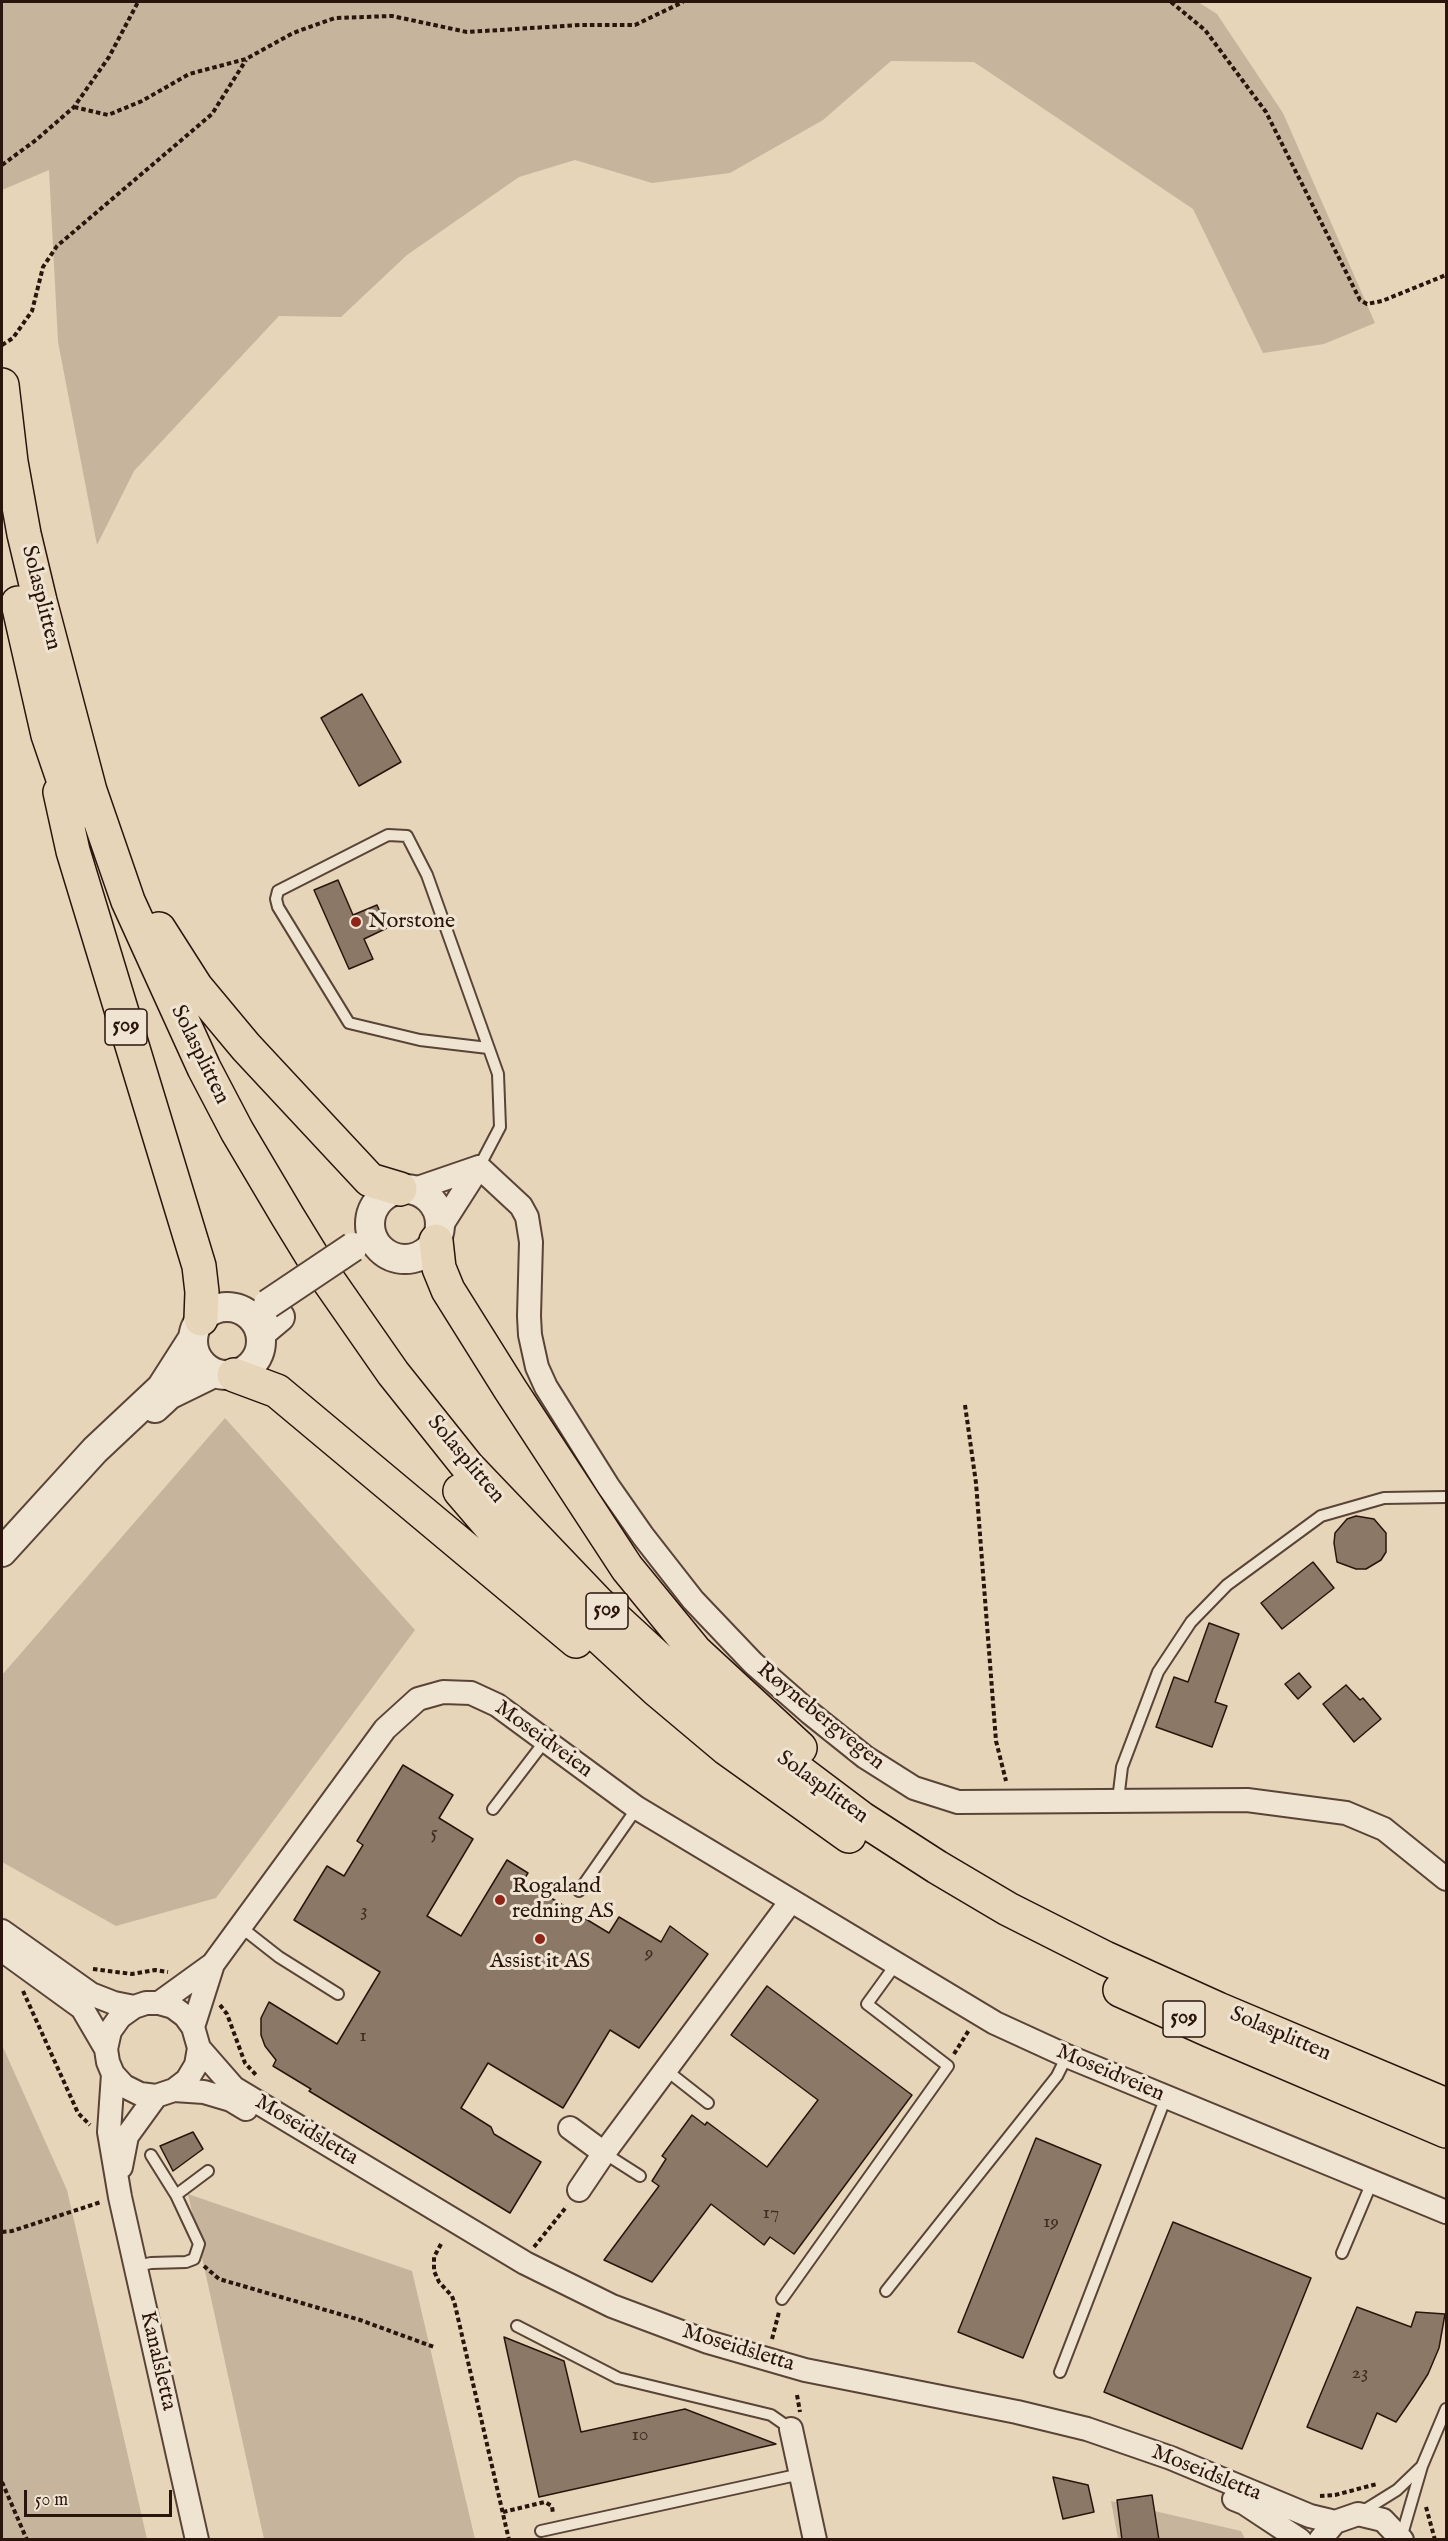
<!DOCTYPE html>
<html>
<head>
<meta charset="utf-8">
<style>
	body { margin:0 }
	#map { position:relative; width:1448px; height:2541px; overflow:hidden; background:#e7d5b9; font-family:"IM FELL English",serif }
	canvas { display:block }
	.frame { position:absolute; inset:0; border:3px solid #2a140c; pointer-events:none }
	.scale { position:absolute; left:24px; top:2490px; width:148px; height:27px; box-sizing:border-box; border:3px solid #2a140c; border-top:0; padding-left:8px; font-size:18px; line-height:21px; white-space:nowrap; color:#2a140c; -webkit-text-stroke:4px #efe4d2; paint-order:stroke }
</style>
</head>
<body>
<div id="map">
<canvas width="1448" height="2541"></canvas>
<div class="frame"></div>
<div class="scale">50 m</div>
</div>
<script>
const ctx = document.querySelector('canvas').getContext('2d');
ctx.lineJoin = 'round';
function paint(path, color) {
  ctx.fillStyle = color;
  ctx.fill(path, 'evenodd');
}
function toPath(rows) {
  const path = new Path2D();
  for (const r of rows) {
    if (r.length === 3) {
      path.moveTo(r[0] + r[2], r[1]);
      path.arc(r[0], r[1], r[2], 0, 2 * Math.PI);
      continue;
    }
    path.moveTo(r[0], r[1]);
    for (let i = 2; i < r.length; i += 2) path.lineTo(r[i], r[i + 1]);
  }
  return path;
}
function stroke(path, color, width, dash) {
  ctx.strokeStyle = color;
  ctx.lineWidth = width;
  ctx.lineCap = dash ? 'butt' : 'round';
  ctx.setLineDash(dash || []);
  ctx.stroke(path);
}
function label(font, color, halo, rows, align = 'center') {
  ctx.font = font + ' "IM FELL English",serif';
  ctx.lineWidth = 6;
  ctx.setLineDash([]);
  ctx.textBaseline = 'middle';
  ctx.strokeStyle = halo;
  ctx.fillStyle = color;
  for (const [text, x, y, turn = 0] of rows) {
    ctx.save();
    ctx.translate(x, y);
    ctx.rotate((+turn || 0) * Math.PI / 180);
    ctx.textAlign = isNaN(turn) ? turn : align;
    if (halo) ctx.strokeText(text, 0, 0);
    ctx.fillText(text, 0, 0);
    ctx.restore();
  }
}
paint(toPath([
	[2,2,1198,2,1217,14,1283,113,1375,323,1324,344,1263,353,1193,209,974,62,891,61,823,120,730,173,652,183,575,160,519,177,407,255,341,317,279,316,134,471,97,545,58,342,49,170,2,190],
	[225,1418,415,1630,216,1898,116,1926,2,1862,2,1675],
	[2,2045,67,2190,147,2539,2,2539],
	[188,2194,412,2271,475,2539,264,2539],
	[1111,2501,1241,2531,1245,2539,1118,2539]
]), '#c7b49c');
const building = toPath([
	[362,694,401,762,359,786,321,718,362,694],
	[338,880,353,915,377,905,387,928,364,939,373,959,349,969,314,890,338,880],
	[1356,1516,1374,1519,1386,1533,1386,1552,1381,1560,1366,1569,1356,1569,1337,1562,1334,1543,1335,1533,1347,1519,1356,1516],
	[1313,1562,1334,1588,1282,1629,1261,1603,1313,1562],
	[1209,1623,1239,1634,1215,1702,1227,1706,1212,1747,1156,1727,1174,1677,1188,1682,1209,1623],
	[1299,1673,1311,1687,1298,1699,1285,1684,1299,1673],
	[1346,1685,1360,1700,1363,1698,1381,1719,1354,1742,1323,1704,1346,1685],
	[403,1765,453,1795,439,1818,473,1839,427,1916,461,1936,507,1860,528,1873,523,1881,609,1933,619,1917,661,1942,670,1926,708,1954,639,2048,610,2030,563,2108,488,2063,461,2108,491,2127,494,2134,541,2162,510,2213,309,2091,311,2089,273,2066,276,2060,265,2046,261,2035,261,2018,269,2002,337,2044,380,1972,294,1920,327,1866,344,1876,363,1845,357,1841,403,1765],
	[767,1986,912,2095,794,2254,770,2237,764,2245,711,2204,652,2282,604,2260,659,2186,652,2181,666,2159,662,2156,692,2115,705,2125,707,2122,767,2167,818,2100,731,2035,767,1986],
	[193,2132,203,2149,173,2171,160,2146,193,2132],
	[1036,2138,1101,2165,1023,2358,958,2332,1036,2138],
	[1173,2222,1311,2278,1242,2449,1104,2392,1173,2222],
	[1357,2307,1411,2327,1416,2312,1445,2314,1439,2348,1428,2374,1414,2396,1396,2422,1377,2413,1362,2449,1307,2427,1357,2307],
	[504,2337,564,2361,581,2432,685,2409,776,2444,539,2497,504,2337],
	[1053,2477,1088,2485,1094,2512,1063,2519,1053,2477],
	[1152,2495,1159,2540,1122,2540,1117,2500,1152,2495]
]);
paint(building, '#8c7866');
stroke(building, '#2a140c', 1.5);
const service = toPath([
	[479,1167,500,1127,498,1074,427,875,407,836,388,835,278,891,276,899,278,907,349,1023,420,1040,488,1048],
	[1118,1800,1122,1767,1158,1672,1191,1622,1227,1585,1321,1516,1384,1498,1446,1497],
	[493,1809,545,1741],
	[579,1891,637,1808],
	[242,1928,279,1957,338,1994],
	[666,2070,708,2103],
	[604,2153,640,2176],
	[176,2195,208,2171],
	[1342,2253,1372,2182],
	[136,2266,151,2263,186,2262,194,2259,199,2244,176,2195,151,2155],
	[886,2291,1057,2076,1067,2056],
	[782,2299,948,2066,867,2004,896,1964],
	[517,2326,618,2378,771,2415,791,2429],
	[1060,2372,1166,2097],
	[1422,2466,1446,2409],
	[1360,2513,1397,2490,1422,2466,1401,2538],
	[541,2531,801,2474]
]);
const minor = toPath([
	[479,1167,521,1206,527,1217,531,1242,529,1316,530,1335,537,1367,546,1387,608,1486,643,1536,693,1600,753,1663,810,1713,865,1757,914,1788,958,1802,1247,1800,1346,1813,1384,1829,1446,1879],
	[412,1190,479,1167],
	[440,1228,479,1167],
	[2,1931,91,1994,114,2003,134,2007],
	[2,1950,82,2008,106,2049],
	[159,2003,213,1964,385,1729,418,1699,443,1692,471,1693,497,1705,637,1808,995,2023,1067,2056,1446,2212],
	[193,2027,213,1964],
	[199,2048,234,2088,525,2263,612,2306,708,2342,805,2370,1017,2412,1087,2429,1171,2458,1310,2516,1335,2522],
	[113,2074,124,2086,140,2094,156,2096,174,2090,187,2080,196,2065,199,2048,193,2027,185,2016,173,2007,159,2003,146,2003,134,2007,120,2017,110,2031,106,2049,108,2062,113,2074,109,2132,120,2197,197,2540],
	[174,2090,204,2092,231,2100,246,2109],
	[570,2128,604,2153],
	[121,2167,127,2136,156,2096],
	[579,2190,604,2153,791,1901],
	[791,2429,815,2540],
	[1234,2499,1244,2503,1300,2540],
	[1320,2540,1335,2522,1358,2514,1383,2520,1402,2540]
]);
const tertiary = toPath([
	[405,1224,35],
	[227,1341,34],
	[261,1333,280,1317],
	[155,1408,169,1395,214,1373],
	[2,1552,95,1450,161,1388,193,1338]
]);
const trunk = toPath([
	[2,385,11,462,24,534,40,601,90,791,128,901,204,1068,237,1131,288,1217,315,1261,393,1373,468,1467,597,1602,673,1672,740,1727,861,1818,937,1867,1008,1909,1105,1958,1218,2009,1446,2105],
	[18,603,48,735,75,814],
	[60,792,73,851,199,1266,202,1292,201,1319],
	[159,929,196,987,246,1047,370,1180,400,1189],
	[436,1241,439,1268,448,1290,510,1389,627,1568,695,1651,800,1748],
	[234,1375,277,1391,576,1641],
	[460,1491,503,1541,580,1619,657,1690,726,1748,849,1836],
	[1120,1990,1209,2030,1446,2131]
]);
stroke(service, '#594437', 14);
stroke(minor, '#594437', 26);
stroke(tertiary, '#594437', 32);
stroke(trunk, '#2a140c', 36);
stroke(toPath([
	[1171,2,1205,30,1266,112,1360,300,1367,304,1382,301,1446,275],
	[74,107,108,115,142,101,189,74,246,59,293,33,335,18,392,16,467,32,580,25,635,25,683,2],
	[2,165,36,140,74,107,109,57,138,2],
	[2,345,13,338,32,311,43,267,57,246,212,114,246,60],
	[965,1405,976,1483,996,1741,1006,1781],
	[93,1969,132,1974,155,1970,168,1972],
	[23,1991,78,2113,90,2125],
	[220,2005,227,2014,245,2063,256,2075],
	[954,2054,969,2030],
	[2,2232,12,2231,101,2202],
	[441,2244,434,2257,434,2271,439,2282,452,2296,455,2305,509,2540],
	[534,2247,567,2206],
	[204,2266,219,2279,360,2320,434,2347],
	[772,2339,779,2312],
	[797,2395,800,2412],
	[2,2482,27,2540],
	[1320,2496,1335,2495,1377,2484],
	[1426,2507,1435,2540],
	[503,2512,545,2502,552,2506,553,2514]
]), '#2a140c', 4, [4.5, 3]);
stroke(service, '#efe4d2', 10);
stroke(minor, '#efe4d2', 22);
stroke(tertiary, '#efe4d2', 28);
stroke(trunk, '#e7d5b9', 33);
const tertiaryBridge = toPath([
	[268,1304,353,1247]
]);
stroke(tertiaryBridge, '#594437', 32, []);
stroke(tertiaryBridge, '#efe4d2', 28);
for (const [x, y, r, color] of [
	[356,922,6,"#8f2418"],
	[500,1900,6,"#8f2418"],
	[540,1939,6,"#8f2418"]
]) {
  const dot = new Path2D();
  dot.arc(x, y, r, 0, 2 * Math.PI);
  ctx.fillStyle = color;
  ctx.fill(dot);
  stroke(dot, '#efe4d2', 2);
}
label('20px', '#422d22', null, [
	["5",434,1834],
	["3",364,1912],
	["9",649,1954],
	["1",363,2037],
	["17",771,2214],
	["19",1051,2223],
	["23",1360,2374],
	["10",640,2436]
]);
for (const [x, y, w] of [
	[126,1027,42],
	[607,1611,42],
	[1184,2019,42]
]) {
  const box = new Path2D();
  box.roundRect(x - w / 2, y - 18, w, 36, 4.5);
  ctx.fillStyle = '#efe4d2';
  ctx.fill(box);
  stroke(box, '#2a140c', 1.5);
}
label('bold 21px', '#2a140c', null, [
	["509",126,1027],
	["509",607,1611],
	["509",1184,2019]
]);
label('22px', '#2a140c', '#efe4d2', [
	["Solasplitten",40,598,76],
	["Solasplitten",199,1055,64],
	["Solasplitten",465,1460,50],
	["Røynebergvegen",820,1717,39],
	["Moseidveien",543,1740,36],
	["Solasplitten",822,1788,36],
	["Solasplitten",1280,2035,23],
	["Moseidveien",1110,2074,23],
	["Moseidsletta",306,2131,31],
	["Moseidsletta",738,2349,17],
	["Kanalsletta",157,2361,77],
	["Moseidsletta",1206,2474,22]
]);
label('22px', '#2a140c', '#efe4d2', [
	["Norstone",368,922],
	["Rogaland",512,1887],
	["redning AS",512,1912],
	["Assist it AS",540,1962,"center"]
], 'left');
</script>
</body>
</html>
